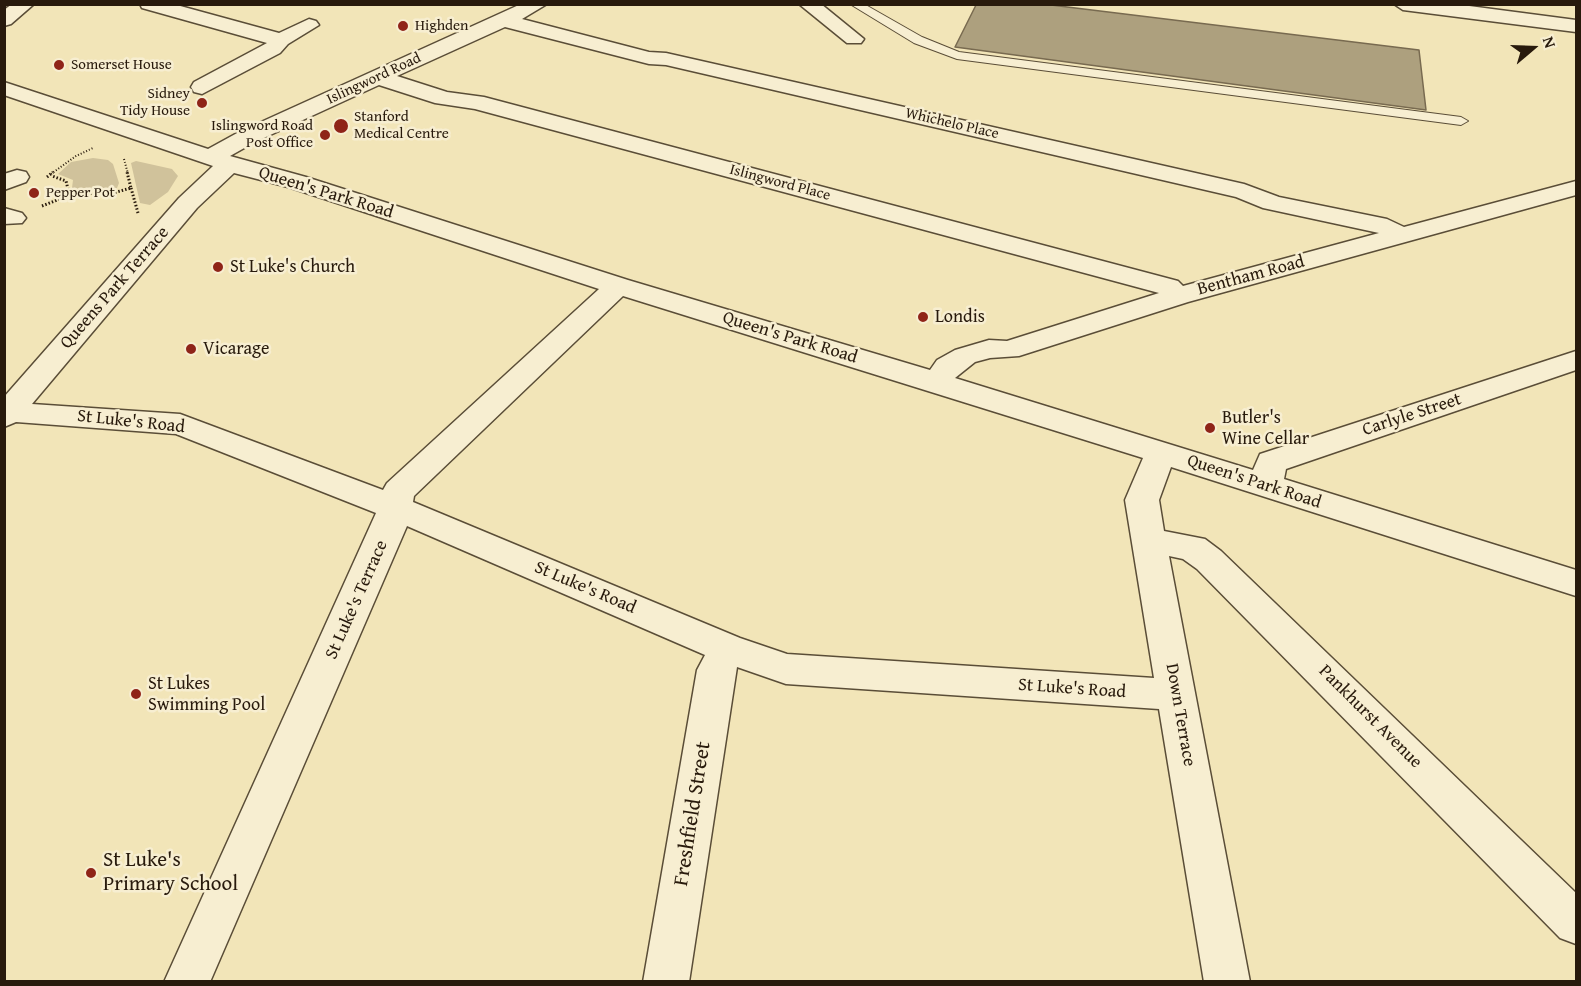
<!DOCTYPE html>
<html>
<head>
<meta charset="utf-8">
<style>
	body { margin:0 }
	#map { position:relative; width:1581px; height:986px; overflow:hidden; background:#f2e5b8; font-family:"Gentium Book Plus",serif }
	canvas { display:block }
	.frame { position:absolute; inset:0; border:6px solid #281a0c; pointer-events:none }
	.north { position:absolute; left:1503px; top:18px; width:60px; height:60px; -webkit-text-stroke:4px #f7eed1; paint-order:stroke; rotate:71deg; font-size:16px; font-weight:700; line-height:24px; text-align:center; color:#281a0c }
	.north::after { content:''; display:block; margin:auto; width:21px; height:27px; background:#281a0c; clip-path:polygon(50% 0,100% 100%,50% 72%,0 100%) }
</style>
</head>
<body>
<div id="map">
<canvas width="1581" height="986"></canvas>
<div class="frame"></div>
<div class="north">N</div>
</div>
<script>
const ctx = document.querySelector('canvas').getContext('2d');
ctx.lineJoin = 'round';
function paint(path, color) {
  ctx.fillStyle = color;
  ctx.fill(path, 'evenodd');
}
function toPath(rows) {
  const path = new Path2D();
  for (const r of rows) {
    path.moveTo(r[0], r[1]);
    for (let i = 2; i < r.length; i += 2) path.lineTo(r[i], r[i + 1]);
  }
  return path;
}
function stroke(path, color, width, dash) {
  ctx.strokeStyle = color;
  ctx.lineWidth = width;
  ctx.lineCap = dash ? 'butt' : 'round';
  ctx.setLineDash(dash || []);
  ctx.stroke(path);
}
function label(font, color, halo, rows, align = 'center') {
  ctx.font = font + ' "Gentium Book Plus",serif';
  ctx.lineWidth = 5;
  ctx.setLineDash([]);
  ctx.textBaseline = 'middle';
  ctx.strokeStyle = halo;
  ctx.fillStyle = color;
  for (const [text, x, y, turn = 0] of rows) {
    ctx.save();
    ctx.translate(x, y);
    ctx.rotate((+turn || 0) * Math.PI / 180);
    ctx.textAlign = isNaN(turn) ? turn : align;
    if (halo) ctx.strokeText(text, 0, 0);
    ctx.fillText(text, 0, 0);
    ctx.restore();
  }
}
paint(toPath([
	[93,158,108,160,113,164,119,183,117,188,107,191,75,190,72,188,73,180,58,174,71,162],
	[136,161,172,169,178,176,168,192,150,205,140,203,131,163]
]), '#d0c29b');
const water = toPath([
	[1051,5,1419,50,1426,110,955,47,976,5,1051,5]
]);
paint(water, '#ada07e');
stroke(water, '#786a50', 1.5);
const lane = toPath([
	[850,4,864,4,922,37,959,52,1461,117,1468,121,1461,125,957,59,914,43,850,4]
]);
const street = toPath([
	[12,4,34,4,11,24,4,26,4,10,12,4],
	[140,4,173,4,279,33,309,19,316,21,319,25,288,44,280,53,202,94,194,92,191,87,194,82,267,43,142,8,140,4],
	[521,4,547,4,522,19,649,52,666,53,1244,184,1279,197,1387,219,1404,227,1576,181,1576,195,1188,302,1019,356,990,358,975,362,955,378,1253,470,1260,454,1576,351,1576,370,1286,469,1284,479,1576,570,1576,596,1171,467,1159,500,1164,531,1205,539,1221,551,1576,893,1576,944,1560,938,1197,569,1183,559,1169,556,1250,982,1204,982,1159,709,786,684,737,667,689,982,643,982,697,670,705,655,407,526,210,982,164,982,376,513,176,434,16,422,4,427,4,397,179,198,213,166,4,95,4,82,208,149,239,132,521,4],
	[505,27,649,64,666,65,1236,197,1263,208,1379,233,1183,286,1178,281,484,97,447,92,397,76,505,27],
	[379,85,435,103,475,109,1159,293,1007,341,989,340,955,350,937,360,930,370,628,280,306,177,230,156,255,142,379,85],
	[234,173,288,187,599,289,387,483,383,490,180,414,32,404,197,208,234,173],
	[623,296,1143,458,1125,500,1154,678,787,654,740,638,413,502,414,496,623,296],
	[799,4,821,4,864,39,861,43,847,43,799,4],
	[1394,4,1454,4,1576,20,1576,32,1403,10,1394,4],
	[17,170,26,172,29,177,26,182,4,190,4,174,17,170],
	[4,208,22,213,26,218,22,223,4,224,4,208]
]);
stroke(lane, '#5a4d37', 2);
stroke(street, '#5a4d37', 3);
stroke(toPath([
	[124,159,128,174],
	[51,174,76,156,93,148]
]), '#281a0c', 2, [1, 2]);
stroke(toPath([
	[47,177,53,172],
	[131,188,138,213],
	[66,193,113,193,131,188,127,172],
	[42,206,60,199,68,189,66,181,52,176]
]), '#281a0c', 3, [1.5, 2]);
paint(lane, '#f7eed1');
paint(street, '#f7eed1');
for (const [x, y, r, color] of [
	[403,26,6,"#8f2418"],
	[59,65,6,"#8f2418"],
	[202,103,6,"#8f2418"],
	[341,126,8,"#8f2418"],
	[325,135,6,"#8f2418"],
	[34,193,6,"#8f2418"],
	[218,267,6,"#8f2418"],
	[923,317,6,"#8f2418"],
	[191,349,6,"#8f2418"],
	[1210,428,6,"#8f2418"],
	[136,694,6,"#8f2418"],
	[91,873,6,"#8f2418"]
]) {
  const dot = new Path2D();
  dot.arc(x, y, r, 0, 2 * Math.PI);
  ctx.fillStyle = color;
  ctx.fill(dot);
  stroke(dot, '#f7eed1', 2);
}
label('15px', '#281a0c', '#f7eed1', [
	["Highden",415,26],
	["Somerset House",71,65],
	["Sidney",190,94,"right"],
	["Tidy House",190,111,"right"],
	["Stanford",354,117],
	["Medical Centre",354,134],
	["Islingword Road",313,126,"right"],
	["Post Office",313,143,"right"],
	["Pepper Pot",46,193]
], 'left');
label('15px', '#281a0c', '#f7eed1', [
	["Islingword Road",374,79,-25],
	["Whichelo Place",952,124,13],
	["Islingword Place",780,183,15]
]);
label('18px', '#281a0c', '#f7eed1', [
	["Queen's Park Road",326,193,17],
	["Bentham Road",1251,276,-15],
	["Queens Park Terrace",115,288,-49],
	["Queen's Park Road",790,338,17],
	["Carlyle Street",1412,415,-18],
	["St Luke's Road",131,422,6],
	["Queen's Park Road",1254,482,18],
	["St Luke's Road",585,588,23],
	["St Luke's Terrace",357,600,-66],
	["St Luke's Road",1072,689,4],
	["Down Terrace",1180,715,80],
	["Pankhurst Avenue",1370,717,45]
]);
label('18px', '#281a0c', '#f7eed1', [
	["St Luke's Church",230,267],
	["Londis",935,317],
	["Vicarage",203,349],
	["Butler's",1222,418],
	["Wine Cellar",1222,439],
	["St Lukes",148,684],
	["Swimming Pool",148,705]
], 'left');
label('21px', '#281a0c', '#f7eed1', [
	["Freshfield Street",693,814,-81]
]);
label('21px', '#281a0c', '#f7eed1', [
	["St Luke's",103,861],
	["Primary School",103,885]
], 'left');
</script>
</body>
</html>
